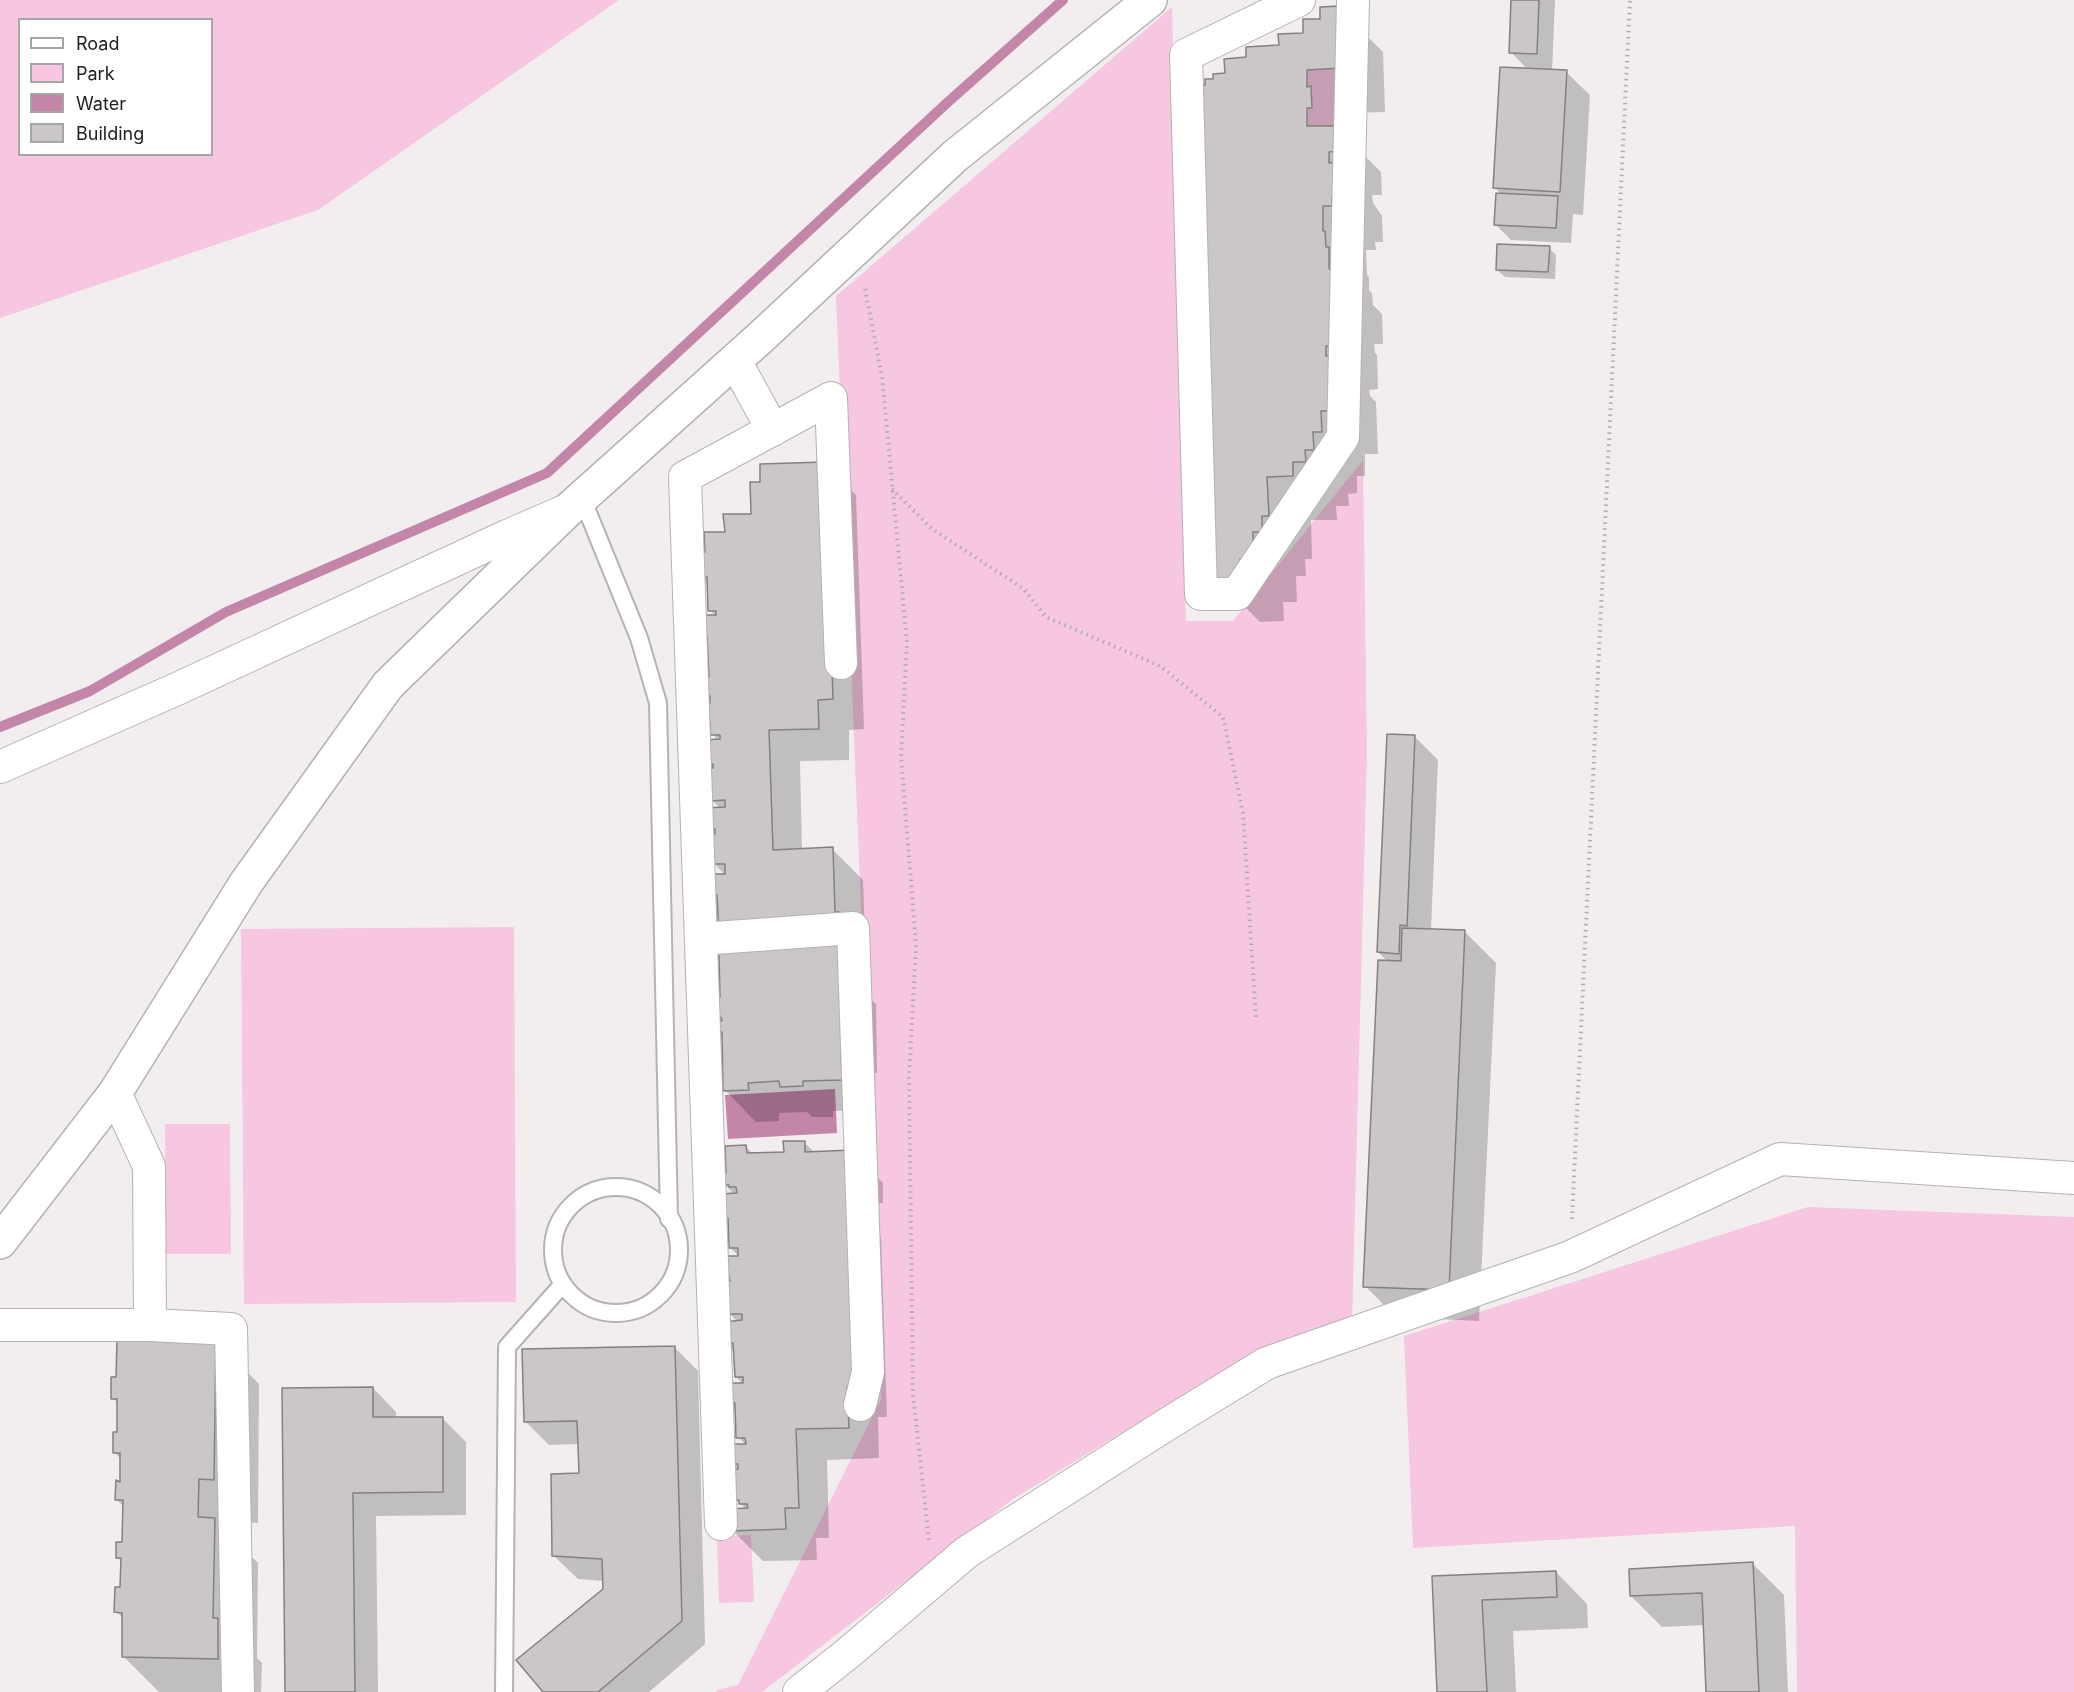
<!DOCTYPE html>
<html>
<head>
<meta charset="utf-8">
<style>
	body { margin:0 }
	#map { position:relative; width:2074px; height:1692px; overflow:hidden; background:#f2eef0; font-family:Inter,sans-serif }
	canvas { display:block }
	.legend { position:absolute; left:18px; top:18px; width:195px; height:138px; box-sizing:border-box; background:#fff; border:2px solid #a7a6a6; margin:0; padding:8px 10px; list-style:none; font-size:18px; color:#222121 }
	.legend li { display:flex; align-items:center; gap:12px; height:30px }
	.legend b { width:30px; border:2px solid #a7a6a6 }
</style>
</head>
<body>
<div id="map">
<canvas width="2074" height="1692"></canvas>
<ul class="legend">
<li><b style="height:8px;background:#fff"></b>Road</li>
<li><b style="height:16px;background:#f7c6e0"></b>Park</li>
<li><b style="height:16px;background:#c385a8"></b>Water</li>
<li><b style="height:16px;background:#cbc7c9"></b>Building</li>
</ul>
</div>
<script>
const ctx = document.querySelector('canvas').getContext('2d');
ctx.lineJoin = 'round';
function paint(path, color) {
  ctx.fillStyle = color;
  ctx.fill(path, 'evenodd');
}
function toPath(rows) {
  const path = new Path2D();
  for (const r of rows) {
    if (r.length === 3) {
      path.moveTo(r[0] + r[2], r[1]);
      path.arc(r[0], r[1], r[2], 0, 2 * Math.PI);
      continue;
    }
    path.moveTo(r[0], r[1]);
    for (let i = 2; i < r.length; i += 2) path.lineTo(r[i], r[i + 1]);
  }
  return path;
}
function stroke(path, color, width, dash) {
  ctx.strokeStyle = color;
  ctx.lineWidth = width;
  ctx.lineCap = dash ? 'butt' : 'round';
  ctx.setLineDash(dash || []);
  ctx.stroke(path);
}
paint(toPath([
	[0,0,619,0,318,210,0,318],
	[20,20,212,20,212,154,20,154],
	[1172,7,1186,621,1233,621,1363,460,1367,752,1352,1323,1233,1365,1013,1499,762,1692,717,1692,716,1690,738,1685,881,1399,836,296],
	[1341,68,1337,126,1307,126,1307,108,1312,108,1311,86,1307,86,1307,70],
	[514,927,516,1302,244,1304,241,929],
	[165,1124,230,1124,231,1254,166,1254],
	[1808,1207,2074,1217,2074,1692,1797,1692,1795,1526,1413,1548,1404,1336],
	[751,1535,754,1602,719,1603,717,1536]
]), '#f7c6e0');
paint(toPath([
	[835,1089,837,1133,728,1139,725,1095]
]), '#c385a8');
paint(toPath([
	[1512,0,1555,0,1552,71,1566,72,1590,95,1583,215,1573,214,1571,243,1511,240,1495,224,1502,195,1495,188,1528,70,1511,52],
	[1339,8,1383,52,1385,112,1350,113,1355,146,1381,172,1382,195,1372,195,1373,203,1382,216,1383,242,1375,242,1376,250,1366,250,1367,275,1369,277,1369,290,1372,293,1373,305,1382,314,1383,344,1374,344,1375,353,1377,355,1378,389,1369,390,1370,396,1376,402,1378,454,1365,454,1365,476,1357,476,1357,493,1348,494,1349,506,1336,506,1337,520,1311,520,1312,559,1305,559,1306,576,1296,576,1297,602,1283,602,1284,621,1260,622,1216,578,1215,81,1248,59,1280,47,1305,35],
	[1549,248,1556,255,1555,279,1505,277,1497,270],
	[825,464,856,495,864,729,849,730,849,760,800,761,802,850,832,849,863,880,865,941,871,1000,876,1004,877,1073,871,1073,873,1110,833,1111,833,1117,812,1117,807,1112,779,1113,779,1121,756,1122,725,1090,723,1041,715,1032,722,1022,715,1016,722,998,721,965,712,956,720,938,719,905,709,895,725,875,714,863,707,829,721,809,712,800,705,763,718,741,704,722,711,705,703,696,710,679,709,643,701,636,716,616,709,610,709,586,699,577,707,554,726,533,753,515,762,483],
	[1415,737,1438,760,1431,930,1465,932,1496,963,1479,1321,1396,1317,1365,1286,1388,962,1378,952],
	[804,1142,815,1153,852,1152,883,1183,883,1203,877,1203,878,1233,881,1236,887,1417,878,1417,879,1458,827,1460,829,1538,816,1538,817,1560,763,1561,732,1530,747,1510,736,1499,737,1471,730,1464,746,1445,738,1437,737,1413,727,1403,744,1385,736,1377,735,1352,726,1343,738,1322,730,1314,731,1283,724,1276,740,1257,730,1248,729,1225,721,1217,735,1195,724,1184,728,1174,745,1146,754,1155,785,1154],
	[164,1334,174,1344,215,1339,259,1384,258,1523,242,1522,242,1547,258,1563,257,1658,262,1663,261,1692,159,1692,123,1656,124,1619,116,1611,122,1588,122,1562,117,1557,123,1543,124,1507,117,1500,121,1484,122,1460,114,1452,118,1433,119,1404,113,1398,118,1379],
	[674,1347,698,1371,705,1644,649,1692,545,1692,604,1590,604,1581,578,1579,554,1556,580,1475,579,1444,549,1445,525,1421],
	[373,1388,396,1412,396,1419,442,1418,466,1442,466,1515,376,1516,378,1692,286,1692],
	[1753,1564,1784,1595,1788,1692,1707,1692,1704,1625,1662,1627,1631,1596],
	[1556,1572,1587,1604,1588,1628,1513,1631,1516,1692,1439,1692,1434,1578]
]), '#0003');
stroke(toPath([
	[0,727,90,691,226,612,547,473,948,102,1063,0]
]), '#c385a8', 10);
const building = toPath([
	[1511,0,1539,0,1537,54,1509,53,1511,0],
	[1339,6,1341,68,1307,70,1307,87,1311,86,1312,108,1307,108,1307,126,1337,126,1338,151,1329,152,1329,163,1334,162,1339,198,1332,198,1332,206,1323,206,1323,231,1325,231,1326,247,1329,247,1329,269,1338,269,1335,346,1326,346,1326,356,1332,356,1334,411,1321,411,1322,432,1313,432,1314,450,1305,450,1306,462,1293,462,1293,476,1267,477,1269,516,1262,516,1262,532,1253,532,1253,558,1240,559,1240,578,1214,578,1196,85,1205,85,1205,79,1213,79,1213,74,1225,73,1224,59,1246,57,1246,47,1279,45,1278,34,1303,33,1303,19,1320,19,1320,7,1339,6],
	[1500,67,1567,70,1560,192,1493,188,1500,67],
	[1496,193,1558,196,1556,228,1494,225,1496,193],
	[1497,244,1550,246,1548,272,1496,270,1497,244],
	[825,462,833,699,818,700,819,729,769,730,773,850,833,847,835,912,839,912,840,972,847,1043,841,1043,842,1080,803,1081,803,1086,780,1087,779,1081,748,1083,749,1090,723,1091,722,1032,713,1033,713,1021,722,1021,721,1017,714,1017,713,997,720,997,719,956,710,957,719,936,717,895,708,896,707,874,725,874,725,864,712,864,707,835,715,834,715,829,706,830,705,808,725,807,725,800,710,801,704,768,713,768,713,764,704,764,703,740,720,739,720,735,710,735,710,723,702,723,701,704,710,703,710,696,701,697,701,678,709,677,707,636,700,637,698,615,716,615,716,611,708,611,707,577,697,577,697,552,705,552,704,532,725,532,723,514,751,514,750,482,760,482,760,464,825,462],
	[1387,734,1415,735,1407,926,1400,925,1399,954,1377,952,1387,734],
	[1402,928,1465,930,1449,1290,1363,1287,1378,960,1401,961,1402,928],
	[783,1141,805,1141,805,1152,852,1150,856,1387,847,1387,849,1428,796,1429,799,1508,785,1508,786,1529,730,1531,729,1509,748,1508,747,1504,739,1504,739,1500,735,1500,728,1470,738,1469,738,1464,728,1464,728,1444,746,1444,745,1438,736,1438,735,1403,726,1404,725,1383,743,1383,743,1377,735,1377,733,1343,725,1343,724,1322,742,1320,742,1314,728,1314,722,1281,730,1281,729,1276,722,1276,722,1256,738,1256,738,1248,729,1248,728,1218,720,1218,719,1194,737,1193,736,1187,729,1187,729,1185,723,1185,722,1173,726,1173,725,1146,746,1145,747,1153,784,1152,783,1141],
	[173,1331,216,1338,214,1480,199,1479,198,1517,215,1518,213,1618,218,1618,218,1659,122,1657,122,1613,114,1612,115,1587,120,1587,121,1558,116,1558,116,1542,122,1542,123,1500,115,1500,116,1480,120,1482,120,1453,113,1453,113,1432,117,1432,117,1399,111,1399,111,1377,116,1377,117,1338,164,1332,164,1342,173,1342,173,1331],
	[675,1346,682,1621,598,1692,543,1692,516,1660,603,1589,602,1559,552,1556,551,1474,579,1473,577,1421,524,1422,522,1349,675,1346],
	[373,1387,373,1417,443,1417,443,1492,353,1493,355,1692,285,1692,282,1388,373,1387],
	[1753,1562,1759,1692,1706,1692,1702,1593,1630,1596,1629,1569,1753,1562],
	[1556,1571,1557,1597,1482,1600,1487,1692,1437,1692,1432,1576,1556,1571]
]);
paint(building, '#cbc7c9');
stroke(building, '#838081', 1.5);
const lane = toPath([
	[582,498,639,638,658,703,669,1219],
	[616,1250,63],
	[504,1692,507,1347,563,1284]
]);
const street = toPath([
	[1299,0,1186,55,1201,594,1237,594,1343,437,1353,0],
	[735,361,773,430],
	[0,767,179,688,507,536,565,511],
	[701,939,853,928,868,1372,860,1405],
	[115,1093,149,1166,150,1325],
	[0,1325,150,1325,231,1329,238,1692],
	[721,1524,685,477,831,398,841,663],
	[799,1692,847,1654,967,1552,1169,1423,1267,1363,1570,1257,1780,1159,2074,1178]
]);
const secondary = toPath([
	[0,1242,115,1093,246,883,388,685,568,510,760,338,955,156,1150,0]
]);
stroke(lane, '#b5b2b3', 20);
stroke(street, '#b5b2b3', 34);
stroke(secondary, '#b5b2b3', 36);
stroke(toPath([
	[865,289,882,376,907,643,901,756,916,945,909,1077,913,1395,929,1540],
	[892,489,932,529,1024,589,1046,617,1160,666,1223,717,1243,813,1256,1020],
	[1572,1219,1630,0]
]), '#afacad', 4, [1.5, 4.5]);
stroke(lane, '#fff', 16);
stroke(street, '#fff', 32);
stroke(secondary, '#fff', 33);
</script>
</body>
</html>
